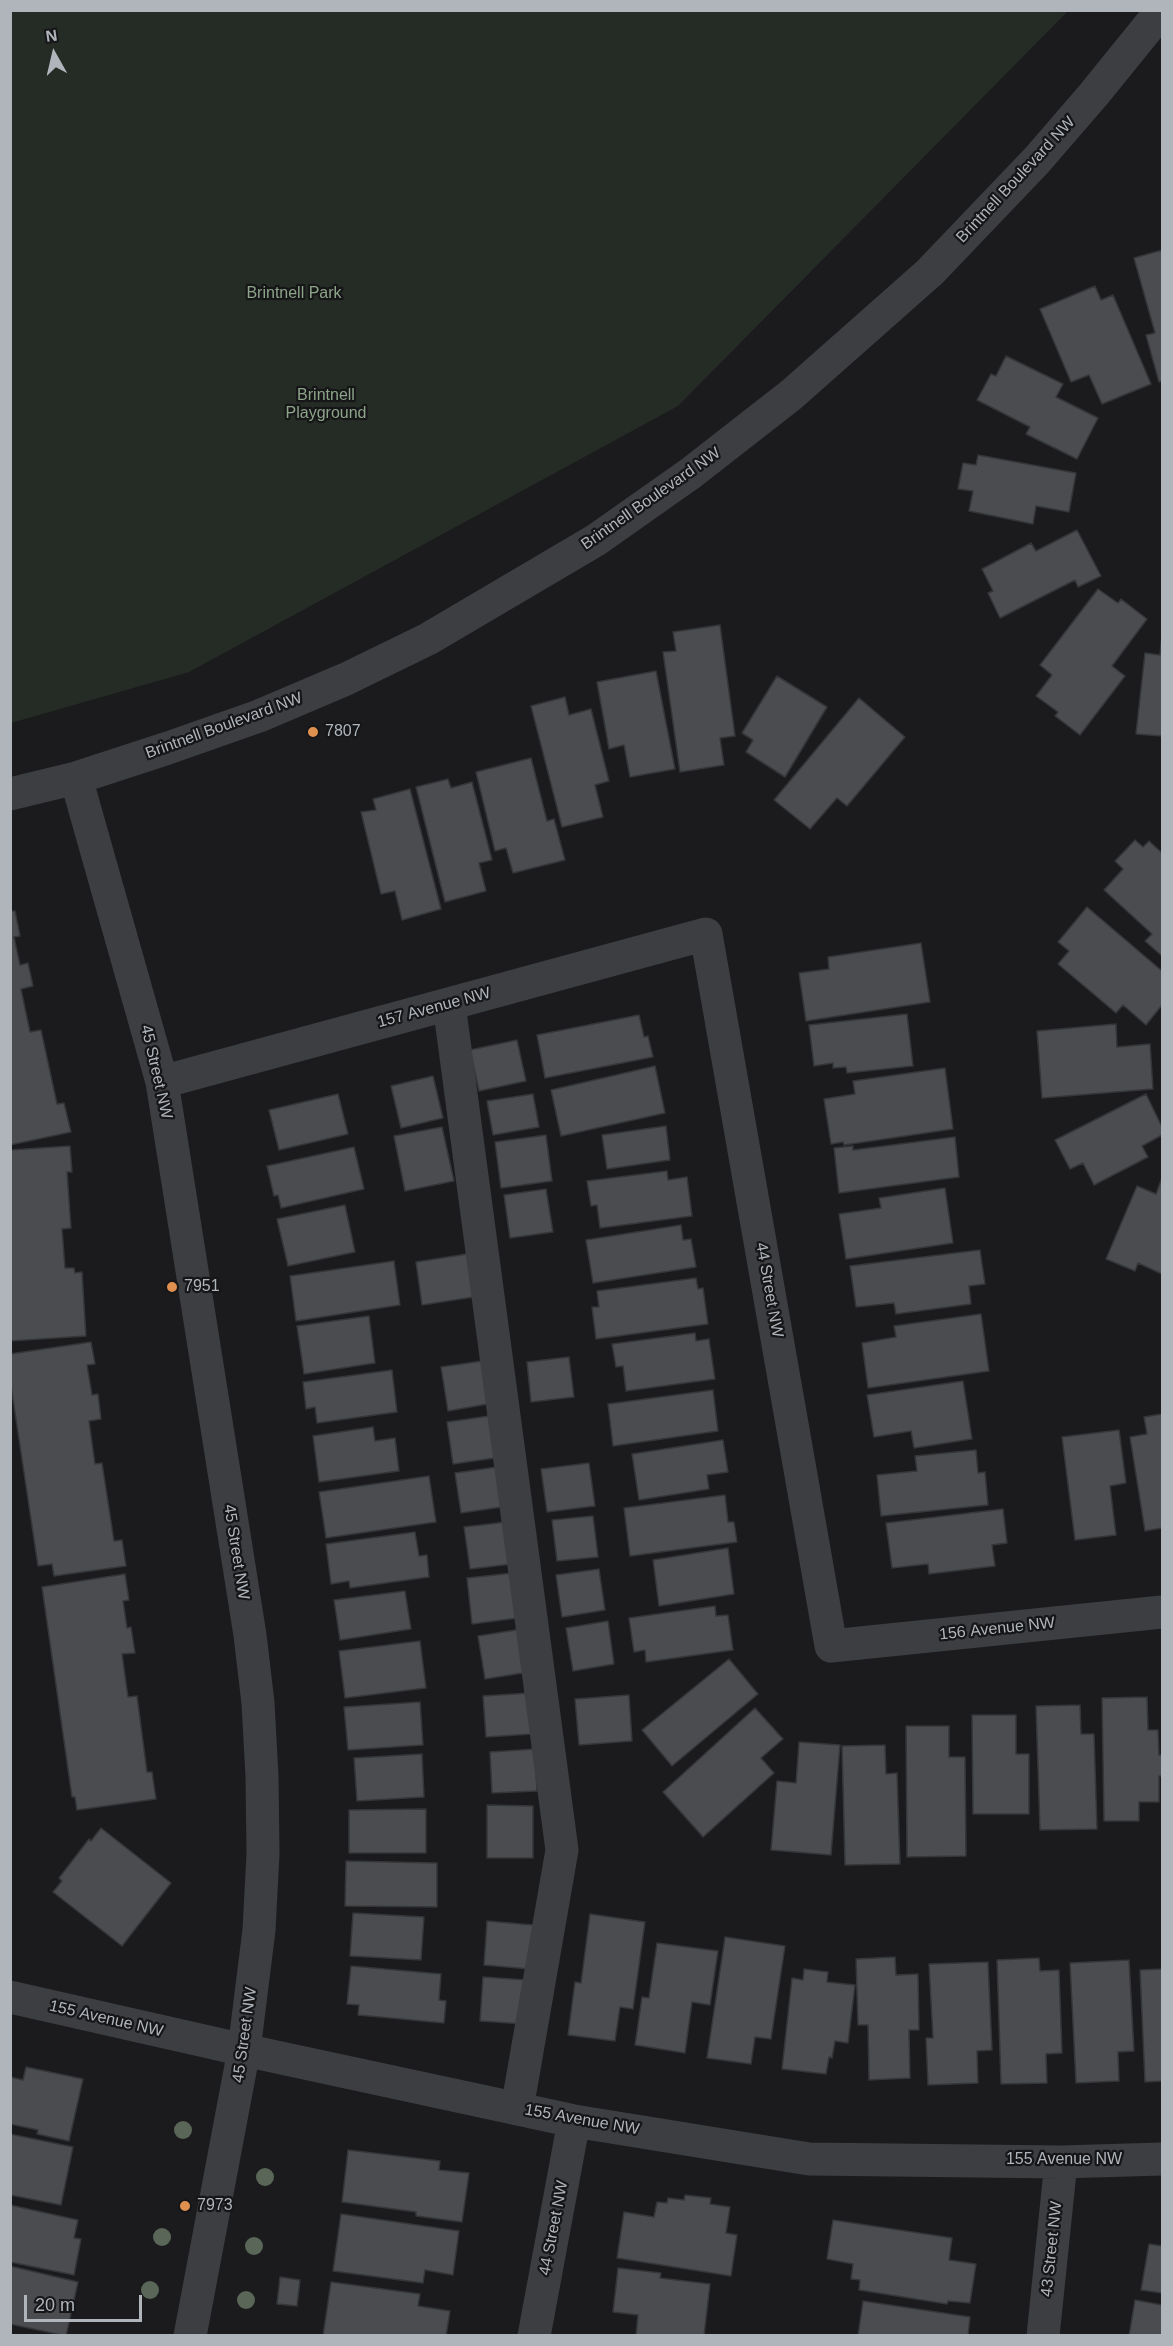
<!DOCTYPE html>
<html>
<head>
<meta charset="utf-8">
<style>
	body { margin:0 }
	#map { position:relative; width:1173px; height:2346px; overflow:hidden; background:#1b1b1d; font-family:Arial,sans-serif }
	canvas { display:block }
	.frame { position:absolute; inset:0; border:12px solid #afb5bb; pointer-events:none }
	.north { position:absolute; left:24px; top:24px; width:60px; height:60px; -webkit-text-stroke:4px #161618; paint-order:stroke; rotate:352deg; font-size:16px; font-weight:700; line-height:24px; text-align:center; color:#afb5bb }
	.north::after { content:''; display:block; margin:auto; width:21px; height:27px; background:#afb5bb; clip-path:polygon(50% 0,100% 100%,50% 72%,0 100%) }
	.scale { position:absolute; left:24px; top:2295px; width:118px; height:27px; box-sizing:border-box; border:3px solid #afb5bb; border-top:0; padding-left:8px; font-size:18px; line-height:21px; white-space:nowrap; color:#afb5bb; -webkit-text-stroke:4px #161618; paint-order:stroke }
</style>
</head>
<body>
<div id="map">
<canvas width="1173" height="2346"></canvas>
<div class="frame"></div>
<div class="north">N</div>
<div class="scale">20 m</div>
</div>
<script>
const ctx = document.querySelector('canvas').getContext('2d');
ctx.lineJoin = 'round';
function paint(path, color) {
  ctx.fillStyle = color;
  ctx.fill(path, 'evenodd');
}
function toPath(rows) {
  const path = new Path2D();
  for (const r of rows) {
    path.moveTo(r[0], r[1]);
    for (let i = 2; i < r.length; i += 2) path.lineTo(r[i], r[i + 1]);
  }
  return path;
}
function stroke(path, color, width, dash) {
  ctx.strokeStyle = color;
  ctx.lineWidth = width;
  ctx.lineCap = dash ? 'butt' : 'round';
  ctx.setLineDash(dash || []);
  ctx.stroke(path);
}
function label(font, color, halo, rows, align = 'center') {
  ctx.font = font + ' Arial,sans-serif';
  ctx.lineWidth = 4.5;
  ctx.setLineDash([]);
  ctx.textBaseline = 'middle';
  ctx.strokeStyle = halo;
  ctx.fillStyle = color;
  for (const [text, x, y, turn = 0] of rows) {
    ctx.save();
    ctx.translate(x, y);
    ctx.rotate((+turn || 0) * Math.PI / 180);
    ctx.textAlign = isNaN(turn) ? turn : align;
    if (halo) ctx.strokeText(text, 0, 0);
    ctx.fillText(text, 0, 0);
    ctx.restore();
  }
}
paint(toPath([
	[11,10,1068,10,1068,11,678,406,189,672,11,723]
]), '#252c25');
const building = toPath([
	[1162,250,1162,381,1159,382,1146,335,1155,333,1134,258,1162,250],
	[1095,286,1101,300,1113,295,1151,384,1102,404,1089,375,1071,382,1040,309,1095,286],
	[1006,356,1063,384,1056,397,1098,418,1077,459,1026,434,1030,427,977,400,991,374,996,376,1006,356],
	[978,455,1076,473,1069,512,1036,506,1033,524,969,511,973,491,958,489,963,463,976,465,978,455],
	[1077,530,1101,576,1078,587,1075,580,1000,618,988,593,993,591,982,569,1031,543,1036,551,1077,530],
	[1098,589,1118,603,1121,599,1147,619,1112,666,1125,676,1080,735,1055,716,1058,712,1036,696,1052,675,1040,665,1098,589],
	[720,625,735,736,720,738,724,765,680,772,663,652,676,651,673,632,720,625],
	[1162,634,1162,736,1136,734,1145,653,1160,655,1162,634],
	[656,671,675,769,630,777,624,745,609,749,597,682,656,671],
	[777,676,827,707,785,777,746,752,753,740,742,733,777,676],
	[565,697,569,715,591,709,609,781,595,785,603,817,562,827,531,706,565,697],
	[859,698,905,737,847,806,837,798,810,829,774,800,859,698],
	[531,758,547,821,554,819,565,860,513,873,506,848,495,851,476,772,531,758],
	[448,779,451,788,472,782,492,860,479,863,486,891,445,902,416,787,448,779],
	[410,789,441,909,402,920,395,891,381,894,361,812,376,810,373,799,410,789],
	[1135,840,1143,847,1149,841,1162,853,1162,956,1145,941,1152,934,1104,890,1123,869,1115,861,1135,840],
	[1087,907,1162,971,1162,1005,1146,1025,1123,1005,1116,1013,1058,964,1069,951,1058,942,1087,907],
	[10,911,15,911,20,936,14,937,20,965,28,963,33,986,21,989,30,1032,41,1030,57,1104,64,1103,71,1132,10,1145,10,911],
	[921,943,930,1002,806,1021,799,973,829,969,828,957,921,943],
	[907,1014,913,1066,847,1073,846,1067,833,1068,833,1063,814,1066,809,1025,907,1014],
	[639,1015,644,1037,648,1036,653,1057,545,1078,537,1035,639,1015],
	[1116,1024,1117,1047,1150,1044,1153,1089,1042,1098,1037,1031,1116,1024],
	[517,1040,526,1081,479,1091,470,1050,517,1040],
	[655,1066,665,1113,561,1136,551,1090,655,1066],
	[945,1068,953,1129,844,1145,843,1142,831,1144,824,1099,855,1094,853,1081,945,1068],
	[433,1076,443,1118,401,1128,391,1086,433,1076],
	[338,1094,348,1134,279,1150,269,1110,338,1094],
	[533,1094,539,1127,493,1135,487,1101,533,1094],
	[1146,1094,1162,1127,1162,1135,1142,1146,1148,1157,1094,1185,1083,1163,1070,1169,1055,1140,1146,1094],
	[666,1126,670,1160,607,1169,602,1135,666,1126],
	[442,1127,454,1181,405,1191,394,1136,442,1127],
	[546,1135,552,1181,501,1188,495,1142,546,1135],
	[955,1137,959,1177,839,1193,834,1148,853,1146,853,1150,955,1137],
	[70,1146,72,1172,67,1172,71,1228,62,1229,65,1268,74,1268,75,1273,82,1272,86,1336,10,1341,10,1150,70,1146],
	[354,1147,364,1189,281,1208,278,1195,274,1196,267,1166,354,1147],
	[667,1171,668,1180,687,1177,692,1216,600,1228,597,1205,591,1206,587,1181,667,1171],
	[1162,1178,1162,1274,1138,1263,1135,1271,1106,1259,1137,1186,1156,1194,1162,1178],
	[945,1188,953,1243,846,1259,839,1214,881,1208,879,1198,945,1188],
	[546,1189,553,1232,510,1238,504,1195,546,1189],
	[345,1205,355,1252,288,1266,277,1219,345,1205],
	[681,1225,683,1240,691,1239,696,1267,593,1283,586,1240,681,1225],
	[980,1250,985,1284,969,1286,971,1304,896,1314,894,1303,856,1307,850,1266,980,1250],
	[467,1254,474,1297,422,1305,416,1262,467,1254],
	[394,1261,400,1305,296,1321,290,1276,394,1261],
	[696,1278,698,1289,703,1288,708,1324,596,1339,592,1307,599,1307,597,1291,696,1278],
	[981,1314,989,1371,868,1388,862,1343,896,1337,894,1326,981,1314],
	[369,1316,375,1363,304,1374,297,1326,369,1316],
	[695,1333,696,1341,709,1339,715,1379,626,1391,623,1366,616,1367,612,1344,695,1333],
	[91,1342,95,1364,87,1365,92,1395,98,1394,101,1419,89,1421,95,1464,102,1463,114,1541,122,1540,126,1566,54,1576,52,1564,38,1566,10,1379,10,1354,91,1342],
	[569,1357,574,1397,531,1402,527,1362,569,1357],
	[482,1361,488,1404,448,1411,441,1367,482,1361],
	[392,1370,397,1412,317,1423,315,1407,306,1409,303,1382,392,1370],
	[963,1381,972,1439,914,1448,911,1431,874,1437,867,1395,963,1381],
	[713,1390,718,1431,613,1446,608,1404,713,1390],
	[1162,1414,1162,1528,1145,1531,1130,1437,1147,1434,1144,1417,1162,1414],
	[489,1416,495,1458,453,1464,447,1422,489,1416],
	[373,1427,375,1441,395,1438,399,1471,319,1482,313,1436,373,1427],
	[1119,1430,1126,1483,1110,1486,1116,1535,1075,1540,1062,1437,1119,1430],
	[723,1440,728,1472,707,1475,709,1489,639,1500,632,1454,723,1440],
	[976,1450,978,1473,985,1472,988,1505,881,1516,877,1475,917,1471,915,1456,976,1450],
	[589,1463,595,1506,547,1512,541,1469,589,1463],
	[497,1467,502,1507,461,1513,455,1473,497,1467],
	[429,1476,436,1522,326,1538,319,1492,429,1476],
	[725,1495,728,1522,734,1522,737,1542,630,1556,624,1508,725,1495],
	[1003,1509,1007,1543,992,1545,995,1566,929,1574,928,1564,892,1568,886,1523,1003,1509],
	[593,1516,598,1557,557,1561,552,1520,593,1516],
	[506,1522,512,1564,470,1569,464,1527,506,1522],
	[415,1532,419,1556,427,1555,429,1577,350,1588,349,1581,331,1584,326,1544,415,1532],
	[728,1548,734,1594,659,1606,653,1560,728,1548],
	[599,1569,605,1610,562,1617,556,1575,599,1569],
	[513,1573,518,1618,472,1624,467,1578,513,1573],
	[125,1574,129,1600,123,1601,127,1628,131,1627,135,1653,122,1654,128,1697,137,1696,147,1772,152,1772,156,1799,77,1810,75,1797,72,1797,42,1587,125,1574],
	[405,1591,411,1629,340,1640,334,1600,405,1591],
	[715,1606,716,1616,728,1615,733,1650,646,1662,645,1650,634,1652,629,1618,715,1606],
	[608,1621,614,1664,573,1671,566,1628,608,1621],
	[522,1629,529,1672,485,1679,478,1636,522,1629],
	[420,1641,426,1688,345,1698,339,1651,420,1641],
	[729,1659,758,1694,672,1766,642,1730,729,1659],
	[529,1693,532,1734,486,1737,483,1696,529,1693],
	[629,1695,632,1741,579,1745,575,1699,629,1695],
	[1147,1697,1148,1730,1158,1730,1159,1755,1162,1755,1162,1776,1159,1776,1159,1802,1139,1802,1139,1821,1104,1821,1102,1698,1147,1697],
	[420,1702,423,1745,348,1750,344,1707,420,1702],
	[1080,1705,1081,1734,1094,1734,1097,1829,1040,1830,1036,1706,1080,1705],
	[755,1708,783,1739,761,1758,774,1773,703,1837,663,1792,755,1708],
	[972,1715,1016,1715,1016,1754,1029,1754,1029,1814,973,1814,972,1715],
	[906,1726,949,1726,949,1757,965,1757,966,1856,907,1857,906,1726],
	[799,1742,840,1745,831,1855,771,1850,777,1781,796,1783,799,1742],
	[885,1745,886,1774,897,1773,900,1864,845,1865,842,1746,885,1745],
	[535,1749,537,1791,492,1793,490,1752,535,1749],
	[422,1754,424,1797,357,1801,354,1758,422,1754],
	[487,1805,533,1806,533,1858,487,1858,487,1805],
	[426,1809,426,1853,349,1853,349,1810,426,1809],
	[101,1828,171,1883,122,1946,53,1892,62,1881,59,1878,89,1839,91,1841,101,1828],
	[346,1861,437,1863,437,1907,345,1906,346,1861],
	[353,1913,424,1917,421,1960,350,1956,353,1913],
	[590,1914,645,1922,633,2009,620,2007,615,2041,568,2035,575,1982,581,1983,590,1914],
	[487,1921,533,1925,529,1969,484,1965,487,1921],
	[725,1937,785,1946,771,2039,755,2037,751,2064,707,2058,725,1937],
	[657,1943,718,1951,710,2005,692,2002,685,2053,635,2045,642,1997,649,1998,657,1943],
	[895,1957,896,1975,918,1974,919,2030,909,2030,910,2078,869,2080,868,2025,858,2025,856,1959,895,1957],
	[1039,1958,1040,1971,1059,1970,1062,2053,1046,2054,1047,2083,1001,2084,997,1960,1039,1958],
	[1129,1960,1134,2051,1118,2052,1119,2081,1076,2083,1070,1963,1129,1960],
	[988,1962,992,2050,977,2051,978,2083,928,2085,926,2038,933,2038,929,1964,988,1962],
	[351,1966,441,1974,439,2000,446,2001,444,2023,358,2015,359,2005,347,2004,351,1966],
	[804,1969,828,1972,827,1982,855,1985,848,2043,835,2041,832,2058,829,2057,826,2074,782,2069,792,1978,803,1980,804,1969],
	[1162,1969,1162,2081,1145,2082,1140,1970,1162,1969],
	[483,1977,527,1980,524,2024,480,2021,483,1977],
	[26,2067,83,2079,69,2141,37,2134,38,2130,10,2124,10,2077,23,2080,26,2067],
	[10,2134,73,2147,61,2205,10,2195,10,2134],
	[348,2150,440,2161,439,2170,469,2173,462,2222,416,2216,416,2212,342,2202,348,2150],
	[685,2195,711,2198,710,2204,730,2207,726,2233,737,2235,731,2276,617,2258,624,2212,654,2217,657,2202,667,2203,668,2198,684,2200,685,2195],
	[10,2205,78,2220,74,2238,81,2239,74,2275,10,2262,10,2205],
	[341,2214,459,2231,453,2275,425,2270,423,2283,333,2271,341,2214],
	[833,2220,952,2238,949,2260,976,2264,970,2303,948,2301,947,2304,859,2290,860,2280,851,2279,853,2264,827,2259,833,2220],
	[1149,2244,1162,2246,1162,2293,1141,2290,1149,2244],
	[10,2266,78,2282,66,2336,10,2324,10,2266],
	[618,2268,661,2273,660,2278,710,2284,704,2336,636,2336,638,2315,613,2312,618,2268],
	[280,2277,300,2280,297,2306,277,2304,280,2277],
	[331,2282,420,2294,418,2306,450,2311,446,2336,323,2336,331,2282],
	[1135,2300,1162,2305,1162,2336,1129,2336,1135,2300],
	[863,2301,970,2317,968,2336,858,2336,863,2301]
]);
paint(building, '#4a4c4f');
stroke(building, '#353639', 1.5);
stroke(toPath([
	[76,778,162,1082,250,1635,258,1703,262,1776,263,1854,259,1930,244,2050,190,2336],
	[10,794,76,778,168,748,259,716,346,679,428,639,596,540,691,473,791,395,930,272,1037,160,1094,94,1162,10],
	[449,1004,562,1850,517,2109],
	[162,1082,706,934,831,1646,1162,1612],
	[10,1997,244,2050,574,2121,809,2159,1061,2162,1162,2159],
	[534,2336,574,2121],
	[1043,2336,1061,2162]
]), '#3c3e41', 33);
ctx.fillStyle = '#596658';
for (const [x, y] of [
	[183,2130],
	[265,2177],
	[162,2237],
	[254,2246],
	[150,2290],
	[246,2300]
]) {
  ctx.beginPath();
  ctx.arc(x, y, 9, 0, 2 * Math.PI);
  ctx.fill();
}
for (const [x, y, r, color] of [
	[313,732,6,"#e0914f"],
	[172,1287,6,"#e0914f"],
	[185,2206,6,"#e0914f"]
]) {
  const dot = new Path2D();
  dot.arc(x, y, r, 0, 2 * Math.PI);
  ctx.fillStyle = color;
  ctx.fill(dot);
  stroke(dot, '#161618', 2);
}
label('16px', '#afb5bb', '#161618', [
	["Brintnell Boulevard NW",1016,180,-47],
	["Brintnell Boulevard NW",651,499,-35],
	["Brintnell Boulevard NW",224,726,-20],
	["157 Avenue NW",434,1008,-15],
	["45 Street NW",156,1072,77],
	["44 Street NW",769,1290,80],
	["45 Street NW",236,1552,81],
	["156 Avenue NW",997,1629,-6],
	["155 Avenue NW",106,2019,13],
	["45 Street NW",245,2035,-82],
	["155 Avenue NW",582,2120,10],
	["155 Avenue NW",1064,2160],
	["44 Street NW",554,2228,-79],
	["43 Street NW",1052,2249,-84]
]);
label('16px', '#8ca488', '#161618', [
	["Brintnell Park",294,294],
	["Brintnell",326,396],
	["Playground",326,414]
]);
label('16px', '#afb5bb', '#161618', [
	["7807",325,732],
	["7951",184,1287],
	["7973",197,2206]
], 'left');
</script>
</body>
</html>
